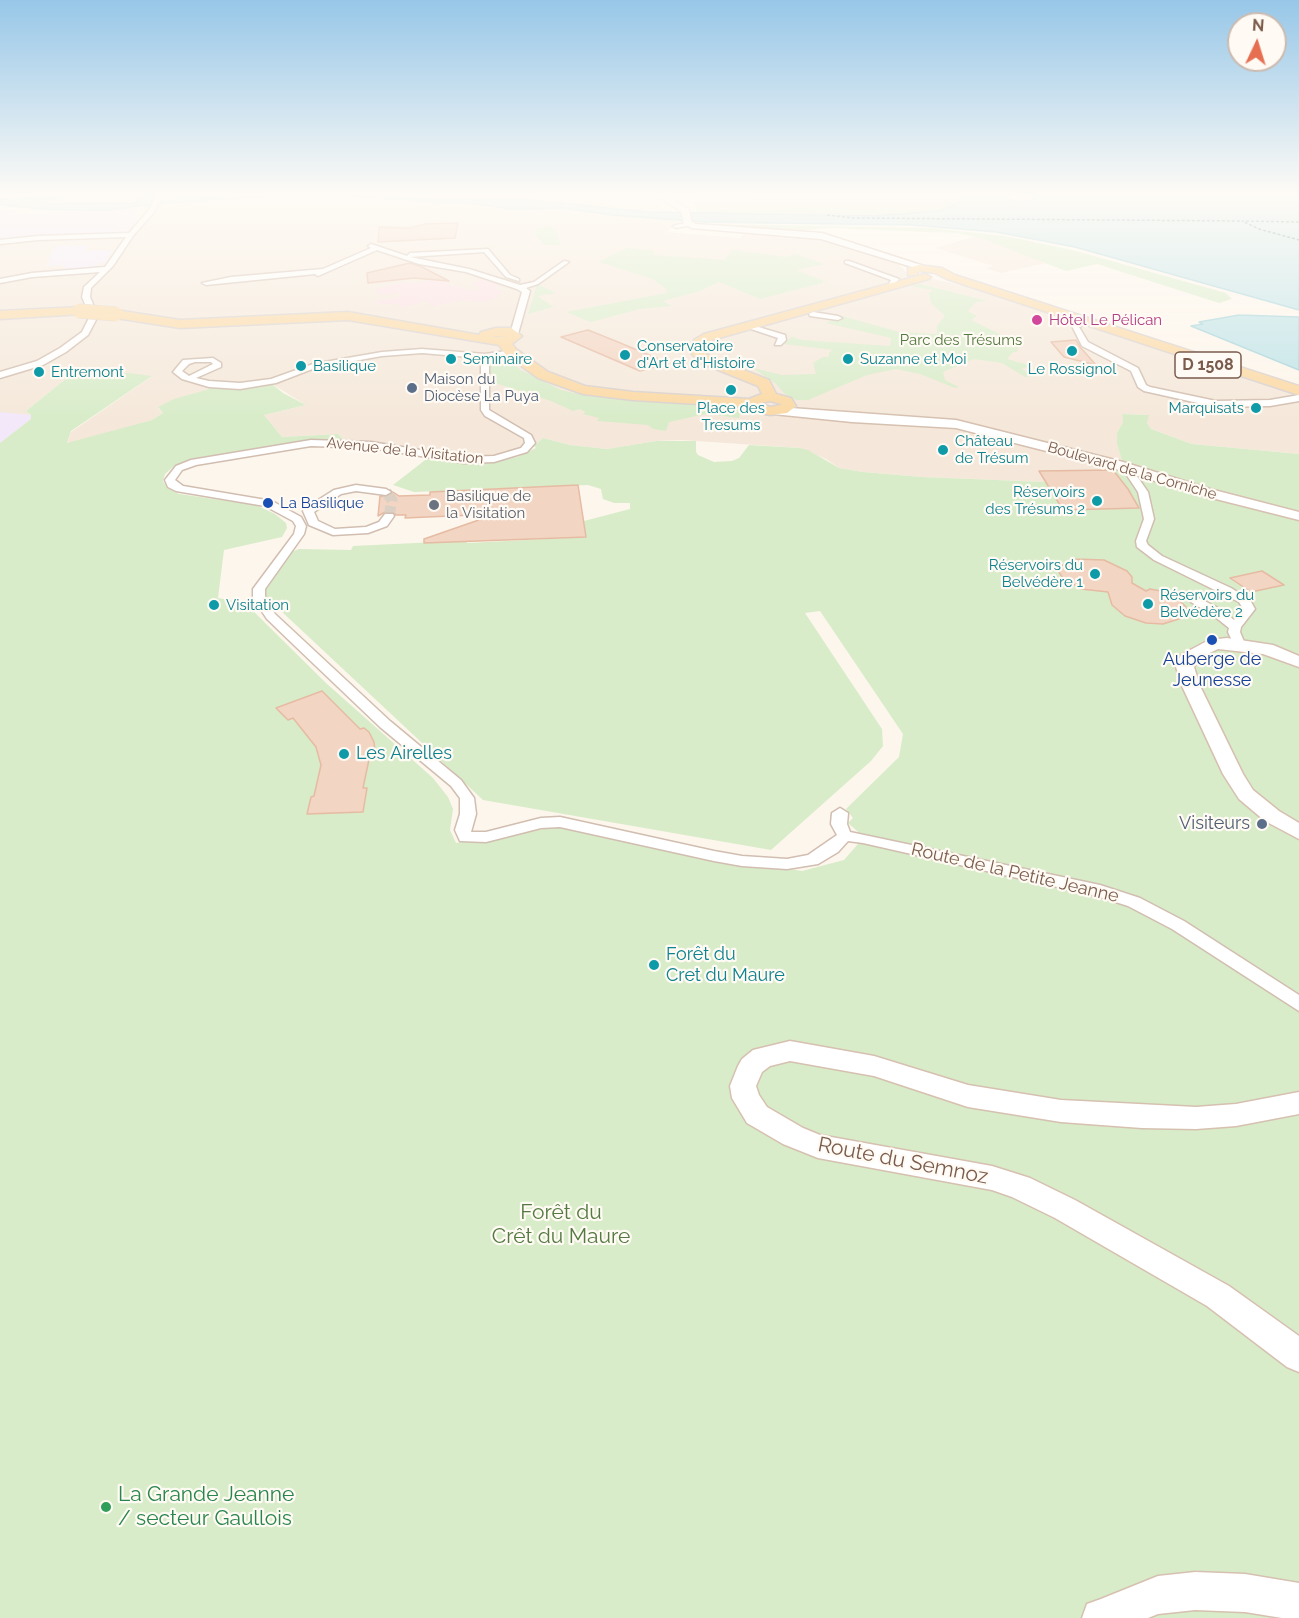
<!DOCTYPE html>
<html>
<head>
<meta charset="utf-8">
<style>
	body { margin:0 }
	#map { position:relative; width:1299px; height:1618px; overflow:hidden; background:#fdf6ec; font-family:Raleway,sans-serif }
	canvas { display:block }
	.north { position:absolute; left:1227px; top:12px; width:60px; height:60px; box-sizing:border-box; background:#fffaf3; border:2px solid #cabbb1; border-radius:50%; rotate:4deg; font-size:16px; font-weight:700; line-height:24px; text-align:center; color:#7a5c4d }
	.north::after { content:''; display:block; margin:auto; width:21px; height:27px; background:#e76f51; clip-path:polygon(50% 0,100% 100%,50% 72%,0 100%) }
</style>
</head>
<body>
<div id="map">
<canvas width="1299" height="1618"></canvas>
<div class="north">N</div>
</div>
<script>
const ctx = document.querySelector('canvas').getContext('2d');
ctx.lineJoin = 'round';
function paint(path, color) {
  ctx.fillStyle = color;
  ctx.fill(path, 'evenodd');
}
function toPath(rows) {
  const path = new Path2D();
  for (const r of rows) {
    path.moveTo(r[0], r[1]);
    for (let i = 2; i < r.length; i += 2) path.lineTo(r[i], r[i + 1]);
  }
  return path;
}
function stroke(path, color, width, dash) {
  ctx.strokeStyle = color;
  ctx.lineWidth = width;
  ctx.lineCap = dash ? 'butt' : 'round';
  ctx.setLineDash(dash || []);
  ctx.stroke(path);
}
function label(font, color, halo, rows, align = 'center') {
  ctx.font = font + ' Raleway,sans-serif';
  ctx.lineWidth = 4.5;
  ctx.setLineDash([]);
  ctx.textBaseline = 'middle';
  ctx.strokeStyle = halo;
  ctx.fillStyle = color;
  for (const [text, x, y, turn = 0] of rows) {
    ctx.save();
    ctx.translate(x, y);
    ctx.rotate((+turn || 0) * Math.PI / 180);
    ctx.textAlign = isNaN(turn) ? turn : align;
    if (halo) ctx.strokeText(text, 0, 0);
    ctx.fillText(text, 0, 0);
    ctx.restore();
  }
}
paint(toPath([
	[147,196,648,196,679,221,667,232,740,238,744,233,799,236,835,242,900,265,907,273,978,289,1299,396,1299,454,1192,444,1151,429,1147,423,1148,415,1122,414,1123,422,1117,433,1117,444,1122,461,1114,470,1040,471,1047,482,922,477,863,472,839,468,826,459,800,448,681,440,656,441,607,449,570,445,543,438,534,446,526,443,521,450,491,457,452,457,344,440,338,434,282,437,264,415,306,405,272,384,235,389,158,408,163,413,152,420,67,444,71,432,151,377,129,373,73,373,26,411,31,415,31,419,0,443,0,210,13,209,12,211,17,211,16,213,27,214,142,208],
	[976,236,986,239,1047,263,1001,273,985,268,993,266,936,248]
]), '#f5e8da');
paint(toPath([
	[13,209,12,211,17,211,16,213,27,214,137,209,133,214,137,214,135,219,138,219,127,231,119,234,0,238,0,210],
	[89,245,84,251,113,250,105,263,99,263,97,266,69,269,65,269,64,265,46,266,51,260,46,260,57,246],
	[0,412,31,415,31,419,0,443]
]), '#f3e8fa');
paint(toPath([
	[439,278,449,280,441,283,448,281,450,283,446,284,449,285,472,290,479,290,480,287,470,285,481,280,504,285,494,288,503,292,499,293,498,298,484,302,464,300,433,306,425,301,403,308,397,304,380,304,374,301,397,298,403,292,382,295,373,290,376,289,405,282,415,283]
]), '#fbdfe3');
paint(toPath([
	[147,196,146,198,134,201,93,204,46,204,27,201,47,198],
	[749,196,968,196,952,206,938,211,896,215,697,213,695,209,695,198,748,199],
	[707,224,929,228,1005,236,1072,250,1226,293,1232,299,1219,303,1097,264,1066,271,981,238,957,233,829,228,790,231],
	[548,226,556,229,560,245,544,245,535,234,537,232,536,229],
	[627,248,655,251,652,255,725,260,732,250,786,257,795,254,824,264,796,270,826,282,760,299,719,282,700,291,663,301,672,306,640,309,591,322,566,312,667,293,666,289,653,279,599,262],
	[537,284,556,293,537,296,554,307,528,314],
	[920,284,987,301,976,302,968,311,977,316,971,320,1020,344,1017,352,1013,352,1007,359,1031,366,1021,369,1036,376,1025,377,1002,363,974,359,943,372,945,380,959,387,955,388,920,374,896,369,867,375,808,400,796,400,785,394,775,383,753,368,782,375,816,374,813,363,823,357,829,357,829,353,833,350,784,344,792,337,802,340,890,346,891,338,826,323,842,316,899,332,937,334,937,326,945,316,931,303,929,293,933,290,910,286],
	[492,358,505,358,521,370,561,390,588,396,717,405,749,411,741,412,739,418,706,414,669,422,666,431,653,429,648,425,597,421,599,418,583,414,586,412,579,409,573,411,551,401,492,382,489,361],
	[73,373,129,373,152,376,71,431,67,443,152,420,163,413,158,407,174,399,213,388,253,387,272,384,283,393,306,405,264,415,282,437,338,434,344,440,302,443,198,459,173,467,165,474,163,481,167,488,179,494,256,505,275,514,286,523,287,528,282,537,224,550,218,598,245,603,326,683,433,778,448,797,453,809,450,830,456,843,563,826,802,871,844,860,864,837,848,823,853,818,846,809,899,757,903,734,820,611,805,613,882,729,883,746,871,761,771,850,483,800,265,596,266,587,289,553,299,549,351,550,353,546,458,541,467,538,467,543,586,537,584,521,630,509,630,503,614,503,603,499,601,489,588,485,414,492,393,485,429,457,495,461,517,457,536,448,534,446,543,438,570,445,607,449,656,441,696,441,696,452,698,455,714,462,732,461,739,458,749,445,800,448,808,450,839,468,863,472,922,477,1046,482,1039,471,1114,470,1122,461,1117,444,1117,433,1123,422,1122,414,1149,415,1147,423,1151,429,1192,444,1299,454,1299,1618,0,1618,0,443,31,419,31,415,26,411]
]), '#d8ecc9');
const water = toPath([
	[50,196,217,196,202,199,276,196,164,203,106,210,54,210,0,205,0,199,50,196],
	[147,197,133,203,51,204,28,201,63,198,147,197],
	[336,196,384,196,445,200,527,200,646,212,875,216,938,211,952,206,959,202,961,197,968,196,1008,196,1009,199,1024,202,1032,200,1036,196,1299,196,1299,310,1075,247,996,232,913,225,705,222,613,215,564,208,510,209,479,204,336,196],
	[1239,315,1299,317,1299,370,1191,326,1203,324,1199,322,1239,315]
]);
paint(water, '#bfe3e8');
stroke(water, '#a5d3da', 1.5);
stroke(toPath([
	[827,215,854,218,1242,221],
	[1299,222,1242,221,1259,229,1299,240]
]), '#437c86', 1.5, [3, 2]);
const building = toPath([
	[458,223,455,238,378,242,379,227,409,228,426,224,458,223],
	[410,263,422,267,449,281,414,278,368,283,367,273,410,263],
	[588,330,618,342,668,363,640,371,561,337,588,330],
	[1076,340,1080,347,1096,365,1064,357,1051,342,1076,340],
	[1113,470,1128,489,1139,508,1063,510,1039,471,1113,470],
	[578,485,586,537,424,543,424,539,496,514,405,518,406,515,396,515,393,512,385,512,378,516,380,496,387,497,393,492,399,496,430,495,430,492,578,485],
	[1075,559,1104,560,1127,571,1132,577,1132,583,1146,591,1150,589,1172,593,1186,607,1185,617,1163,624,1146,623,1125,616,1112,605,1108,592,1081,589,1062,577,1059,572,1061,566,1075,559],
	[1262,571,1284,585,1251,592,1230,578,1262,571],
	[322,691,360,729,364,728,369,732,374,742,375,750,371,750,363,788,367,788,363,812,307,814,311,797,314,796,321,765,316,747,293,718,288,720,276,708,322,691]
]);
paint(building, '#f3d5c3');
stroke(building, '#e6bba3', 1.5);
stroke(toPath([
	[386,492,392,500,389,516]
]), '#dcd0c4', 11, [11, 5]);
const minor = toPath([
	[156,196,162,196,154,212,133,236,113,266,91,288,90,297,98,316,88,335,66,352,43,365,0,378,0,372,37,361,60,348,82,332,90,316,82,297,84,287,100,272,32,277,0,283,0,279,32,273,105,267,126,237,38,240,0,244,0,240,38,236,129,233,149,210,156,196],
	[689,222,691,225,676,228,673,226,689,222],
	[371,244,407,256,410,253,488,249,510,275,519,279,519,281,506,277,484,252,410,257,469,269,520,285,534,282,564,261,569,262,538,284,526,288,530,291,518,334,514,336,510,334,522,292,517,289,466,272,419,264,377,250,318,276,315,274,206,285,202,283,231,277,323,269,371,248,368,246,371,244],
	[845,261,849,261,899,279,892,286,888,286,891,280,845,263,845,261],
	[813,312,838,316,842,318,838,320,810,316,809,314,813,312],
	[1085,319,1088,319,1088,323,1079,327,1088,342,1138,368,1146,385,1150,387,1216,401,1270,400,1299,395,1299,401,1270,406,1216,407,1144,391,1138,387,1131,371,1082,346,1071,324,1085,319],
	[745,323,785,335,786,340,781,345,775,345,778,338,745,327,745,323],
	[422,349,485,354,514,350,514,354,489,358,489,410,531,435,535,443,527,452,494,462,464,463,371,448,311,446,196,465,182,470,175,480,183,486,272,501,301,517,306,526,304,534,265,589,265,598,275,614,390,721,461,780,474,798,476,814,471,832,486,832,541,818,560,817,714,851,742,856,787,859,808,855,837,835,831,824,832,813,840,808,848,813,847,824,850,832,1100,885,1140,898,1184,921,1299,995,1299,1011,1172,929,1128,906,1097,896,863,843,848,841,838,852,818,864,787,869,742,866,714,861,560,827,541,828,486,842,460,841,455,830,460,814,460,798,451,786,380,727,295,646,267,619,253,598,253,589,294,534,296,526,293,521,265,506,176,491,168,487,165,480,176,466,191,460,311,440,371,442,464,457,494,456,521,448,525,443,524,438,485,416,481,410,481,358,422,353,382,356,315,368,276,383,240,389,209,387,182,379,173,372,183,360,213,358,221,363,221,367,196,378,209,381,240,383,271,379,313,364,382,352,422,349],
	[195,362,211,362,213,364,189,376,182,371,189,364,195,362],
	[1124,466,1130,466,1148,492,1154,519,1146,541,1148,545,1162,556,1231,588,1250,600,1255,609,1241,627,1240,632,1245,644,1243,647,1235,647,1228,632,1229,628,1214,616,1181,596,1187,592,1191,594,1222,610,1234,620,1243,609,1239,602,1154,560,1137,547,1136,541,1144,519,1138,492,1122,468,1124,466],
	[356,485,386,489,391,492,386,495,356,491,341,494,314,512,318,521,335,529,366,527,379,522,385,514,393,514,394,516,387,526,368,533,333,535,309,525,303,511,304,509,334,490,356,485]
]);
const secondary = toPath([
	[657,196,666,196,689,209,691,221,696,224,822,233,930,268,922,270,821,239,691,228,683,222,682,212,657,196],
	[777,407,956,420,1123,462,1210,489,1299,512,1299,520,1200,495,1113,468,956,428,852,422,773,414,771,411,773,408,777,407],
	[1227,638,1273,645,1299,656,1299,667,1263,654,1218,649,1199,658,1194,667,1200,686,1243,774,1253,790,1279,811,1299,823,1299,839,1265,821,1239,799,1223,774,1182,686,1176,667,1181,655,1209,640,1227,638],
	[790,1041,874,1056,968,1085,1061,1100,1196,1107,1236,1104,1299,1092,1299,1114,1236,1126,1196,1129,1142,1128,1061,1122,968,1107,874,1076,790,1061,770,1066,762,1072,756,1086,759,1095,767,1107,803,1128,820,1135,992,1166,1030,1178,1075,1200,1229,1286,1299,1336,1299,1372,1287,1367,1207,1306,1055,1218,1012,1197,992,1190,818,1158,783,1144,747,1123,732,1098,730,1086,738,1066,742,1059,753,1050,790,1041],
	[1195,1572,1245,1574,1299,1583,1299,1618,1282,1618,1245,1612,1195,1610,1158,1614,1148,1618,1082,1618,1087,1604,1101,1599,1158,1576,1195,1572]
]);
const primary = toPath([
	[919,265,942,268,955,275,1299,386,1299,395,947,279,935,273,919,271,916,275,908,275,908,268,919,265],
	[925,274,931,277,929,279,712,340,704,345,704,352,711,357,769,380,776,394,791,398,796,406,787,413,770,415,752,411,748,407,633,400,583,394,538,378,506,355,499,345,348,320,180,328,116,318,110,314,116,310,180,320,348,312,479,335,481,332,496,328,511,328,522,336,512,344,516,349,548,372,585,386,633,392,749,399,762,394,758,386,701,363,692,354,690,348,694,340,704,334,925,274],
	[496,336,508,336,492,337,496,336],
	[770,401,781,404,781,405,770,407,760,403,770,401],
	[79,307,83,308,83,314,0,319,0,311,79,307]
]);
stroke(minor, '#d1beb0', 3);
stroke(secondary, '#d6c0b0', 3);
stroke(primary, '#dad1cd', 3);
paint(minor, '#fff');
paint(secondary, '#fff');
paint(primary, '#fbd9a5');
const primaryBridge = toPath([
	[79,311,116,314]
]);
stroke(primaryBridge, '#dad1cd', 15, []);
stroke(primaryBridge, '#fbd9a5', 14);
const sky = ctx.createLinearGradient(0, 0, 0, 422);
sky.addColorStop(0, '#97c7e8');
sky.addColorStop(0.46, '#fefbf6');
sky.addColorStop(1, '#fefbf600');
ctx.fillStyle = sky;
ctx.fillRect(0, 0, 1299, 422);
for (const [x, y, r, color] of [
	[1037,320,6,"#d1479c"],
	[1072,351,6,"#0f9aa8"],
	[625,355,6,"#0f9aa8"],
	[451,359,6,"#0f9aa8"],
	[848,359,6,"#0f9aa8"],
	[301,366,6,"#0f9aa8"],
	[39,372,6,"#0f9aa8"],
	[412,388,6,"#5c6f8a"],
	[731,390,6,"#0f9aa8"],
	[1256,408,6,"#0f9aa8"],
	[943,450,6,"#0f9aa8"],
	[1097,501,6,"#0f9aa8"],
	[268,503,6,"#1a4fb4"],
	[434,505,6,"#6b7280"],
	[1095,574,6,"#0f9aa8"],
	[1148,604,6,"#0f9aa8"],
	[214,605,6,"#0f9aa8"],
	[1212,640,6,"#1a4fb4"],
	[344,754,6,"#0f9aa8"],
	[1262,824,6,"#5c6f8a"],
	[654,965,6,"#0f9aa8"],
	[106,1507,6,"#2e9e5b"]
]) {
  const dot = new Path2D();
  dot.arc(x, y, r, 0, 2 * Math.PI);
  ctx.fillStyle = color;
  ctx.fill(dot);
  stroke(dot, '#fffaf3', 2);
}
label('15px', '#b23c85', '#fffaf3', [
	["Hôtel Le Pélican",1049,320]
], 'left');
label('15px', '#537a41', '#fffaf3', [
	["Parc des Trésums",961,340]
]);
label('15px', '#0d838f', '#fffaf3', [
	["Conservatoire",637,346],
	["d'Art et d'Histoire",637,363],
	["Seminaire",463,359],
	["Suzanne et Moi",860,359],
	["Basilique",313,366],
	["Le Rossignol",1072,369,"center"],
	["Entremont",51,372],
	["Place des",731,408,"center"],
	["Tresums",731,425,"center"],
	["Marquisats",1244,408,"right"],
	["Château",955,441],
	["de Trésum",955,458],
	["Réservoirs",1085,492,"right"],
	["des Trésums 2",1085,509,"right"],
	["Réservoirs du",1083,565,"right"],
	["Belvédère 1",1083,582,"right"],
	["Réservoirs du",1160,595],
	["Belvédère 2",1160,612],
	["Visitation",226,605]
], 'left');
label('15px', '#4e5e75', '#fffaf3', [
	["Maison du",424,379],
	["Diocèse La Puya",424,396]
], 'left');
label('15px', '#7a5c4d', '#fffaf3', [
	["Avenue de la Visitation",405,451,6],
	["Boulevard de la Corniche",1132,471,16]
]);
label('15px', '#5b616d', '#fffaf3', [
	["Basilique de",446,496],
	["la Visitation",446,513]
], 'left');
label('15px', '#164399', '#fffaf3', [
	["La Basilique",280,503]
], 'left');
for (const [x, y, w] of [
	[1208,365,66]
]) {
  const box = new Path2D();
  box.roundRect(x - w / 2, y - 13, w, 26, 4.5);
  ctx.fillStyle = '#fffaf3';
  ctx.fill(box);
  stroke(box, '#7a5c4d', 1.5);
}
label('bold 16px', '#7a5c4d', null, [
	["D 1508",1208,365]
]);
label('18px', '#164399', '#fffaf3', [
	["Auberge de",1212,660],
	["Jeunesse",1212,681]
]);
label('18px', '#0d838f', '#fffaf3', [
	["Les Airelles",356,754],
	["Forêt du",666,955],
	["Cret du Maure",666,976]
], 'left');
label('18px', '#4e5e75', '#fffaf3', [
	["Visiteurs",1250,824]
], 'right');
label('18px', '#7a5c4d', '#fffaf3', [
	["Route de la Petite Jeanne",1015,873,13]
]);
label('21px', '#7a5c4d', '#fffaf3', [
	["Route du Semnoz",903,1161,11]
]);
label('21px', '#537a41', '#fffaf3', [
	["Forêt du",561,1213],
	["Crêt du Maure",561,1237]
]);
label('21px', '#27864d', '#fffaf3', [
	["La Grande Jeanne",118,1495],
	["/ secteur Gaullois",118,1519]
], 'left');
</script>
</body>
</html>
